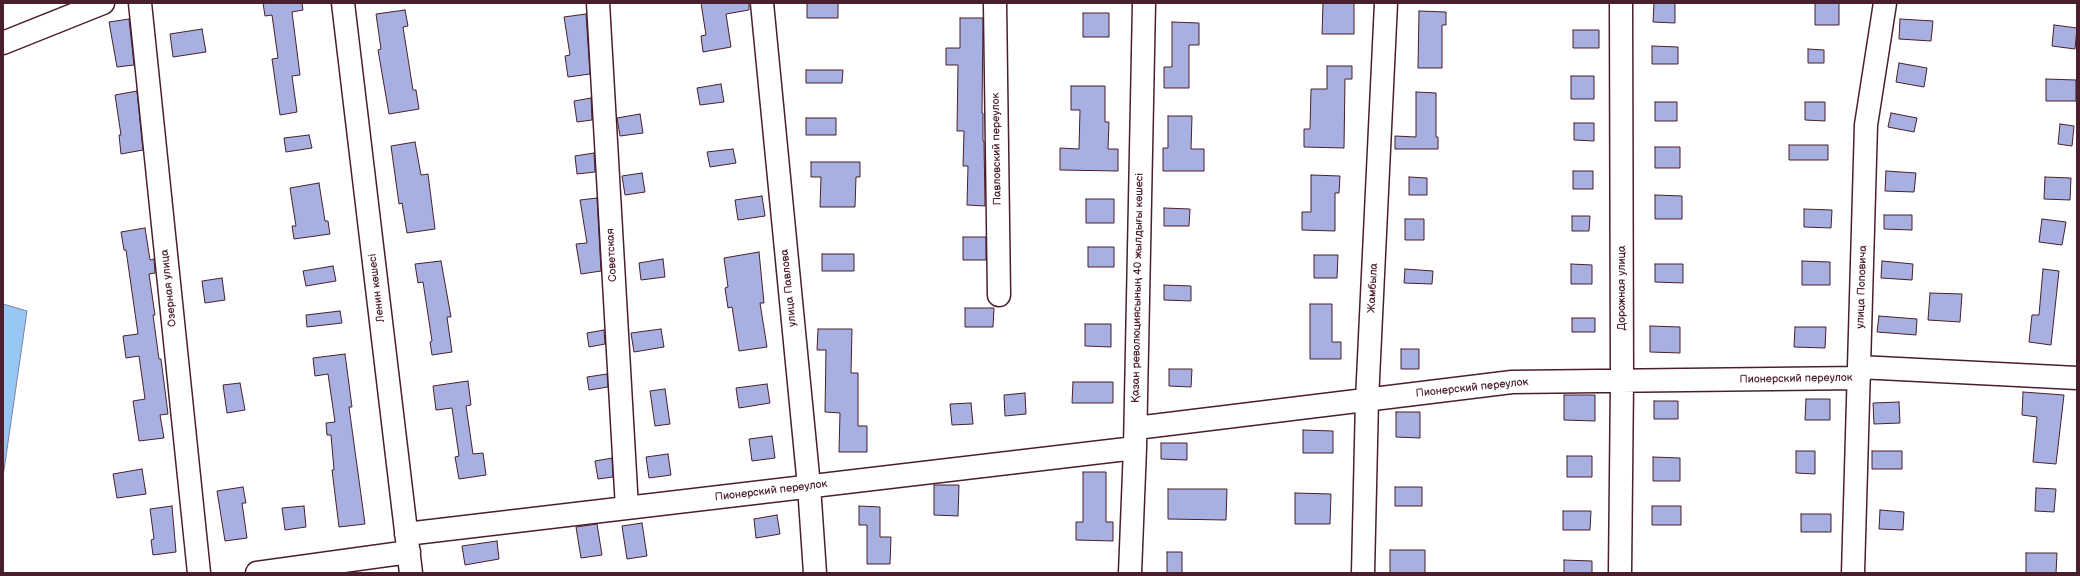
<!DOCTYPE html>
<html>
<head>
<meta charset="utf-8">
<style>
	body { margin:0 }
	#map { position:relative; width:2080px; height:576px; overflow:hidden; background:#fff; font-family:"Balsamiq Sans",sans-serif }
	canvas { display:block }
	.frame { position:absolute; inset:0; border:4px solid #4a1f2b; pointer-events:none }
</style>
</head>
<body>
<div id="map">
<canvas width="2080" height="576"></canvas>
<div class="frame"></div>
</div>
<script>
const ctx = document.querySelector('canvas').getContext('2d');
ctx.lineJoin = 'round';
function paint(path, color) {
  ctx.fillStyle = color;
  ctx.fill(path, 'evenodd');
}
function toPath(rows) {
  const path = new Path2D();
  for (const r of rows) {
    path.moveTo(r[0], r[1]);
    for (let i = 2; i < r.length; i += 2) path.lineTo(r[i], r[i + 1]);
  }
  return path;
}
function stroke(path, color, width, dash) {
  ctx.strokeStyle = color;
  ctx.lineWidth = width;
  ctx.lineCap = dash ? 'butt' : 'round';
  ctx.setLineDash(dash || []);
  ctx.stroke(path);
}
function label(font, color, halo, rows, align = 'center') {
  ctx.font = font + ' "Balsamiq Sans",sans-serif';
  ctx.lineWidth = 3.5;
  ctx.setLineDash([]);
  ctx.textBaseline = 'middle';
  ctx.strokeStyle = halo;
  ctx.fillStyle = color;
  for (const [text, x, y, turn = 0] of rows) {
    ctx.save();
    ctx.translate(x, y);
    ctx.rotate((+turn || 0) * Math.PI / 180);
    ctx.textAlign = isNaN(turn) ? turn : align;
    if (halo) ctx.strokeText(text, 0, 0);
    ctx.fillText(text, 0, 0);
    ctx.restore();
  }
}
const water = toPath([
	[3,304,27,311,3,477,3,304]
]);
paint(water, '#99c7f4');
stroke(water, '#7984a4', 1);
const building = toPath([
	[263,3,302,3,303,10,292,12,300,75,292,76,297,112,280,115,272,59,278,58,272,15,265,16,263,3],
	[701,3,749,3,749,10,726,14,731,47,703,52,701,36,706,35,701,3],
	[807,3,838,3,838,18,807,18,807,3],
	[1323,3,1354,3,1354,34,1322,34,1323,3],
	[1654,3,1675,3,1675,23,1653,22,1654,3],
	[1815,3,1839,3,1839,25,1815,25,1815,3],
	[405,10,408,26,403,27,413,90,416,90,419,109,389,114,378,50,381,49,376,14,405,10],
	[1419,11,1446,12,1446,25,1442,25,1442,68,1418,68,1419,11],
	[1083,13,1109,13,1109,37,1083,37,1083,13],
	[586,14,590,74,568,77,565,56,570,55,564,17,586,14],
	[960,18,983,18,982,113,983,113,983,141,984,141,985,206,967,205,968,166,963,166,964,131,957,131,958,65,946,65,946,48,960,48,960,18],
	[129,19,134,65,117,67,109,22,129,19],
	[1900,19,1933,21,1931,41,1899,39,1900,19],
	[1172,22,1199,23,1199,45,1189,45,1189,88,1164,88,1164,67,1172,67,1172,22],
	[2054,25,2077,28,2075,49,2052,46,2054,25],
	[202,29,206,52,173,57,170,34,202,29],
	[1573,30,1599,30,1599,48,1573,48,1573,30],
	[1652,46,1678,47,1678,64,1652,64,1652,46],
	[1808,49,1824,50,1824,63,1808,63,1808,49],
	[1899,63,1927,68,1924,87,1896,82,1899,63],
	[1327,66,1352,66,1352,79,1345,79,1344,148,1304,147,1304,129,1310,129,1311,89,1327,89,1327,66],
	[806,70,843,70,842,83,806,83,806,70],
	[1571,76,1594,76,1594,99,1571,99,1571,76],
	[2046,79,2076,80,2076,101,2046,101,2046,79],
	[721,84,724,102,700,105,697,88,721,84],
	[1071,86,1105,86,1105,122,1109,122,1108,149,1118,149,1118,171,1060,170,1060,148,1079,149,1080,110,1071,110,1071,86],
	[137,91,143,150,121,154,119,135,121,135,115,95,137,91],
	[1416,92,1436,93,1436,137,1438,137,1438,149,1395,149,1395,136,1416,137,1416,92],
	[591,98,592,120,577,122,574,101,591,98],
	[1655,102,1677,102,1677,121,1655,121,1655,102],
	[1805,102,1825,102,1825,121,1805,120,1805,102],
	[1891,113,1917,118,1914,132,1888,127,1891,113],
	[640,114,643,133,620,136,617,118,640,114],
	[1168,116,1192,116,1191,149,1204,149,1204,171,1163,171,1163,148,1168,148,1168,116],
	[806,118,836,118,836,135,806,135,806,118],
	[1574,123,1594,123,1594,141,1574,140,1574,123],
	[2060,124,2074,126,2072,146,2058,144,2060,124],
	[309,135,312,148,286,152,284,138,309,135],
	[415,142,421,175,428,174,435,229,407,233,402,203,399,204,391,146,415,142],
	[1789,145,1828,145,1828,160,1789,160,1789,145],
	[1655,147,1680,147,1680,168,1655,168,1655,147],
	[733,149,736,163,710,167,707,152,733,149],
	[594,153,595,172,577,174,575,156,594,153],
	[811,162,860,162,860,177,856,177,855,207,820,207,821,177,811,177,811,162],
	[1573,171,1593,171,1593,189,1573,189,1573,171],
	[1886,171,1916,173,1914,192,1885,191,1886,171],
	[642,173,645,192,625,195,622,176,642,173],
	[1311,175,1340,176,1339,193,1335,193,1335,231,1302,230,1302,212,1311,212,1311,175],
	[1409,177,1427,178,1427,195,1409,195,1409,177],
	[2045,177,2071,178,2070,200,2044,199,2045,177],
	[319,183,325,221,328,221,330,234,294,239,292,226,296,226,290,188,319,183],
	[1655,195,1682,196,1682,219,1655,219,1655,195],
	[762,196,765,216,738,220,735,200,762,196],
	[597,198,601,271,581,274,576,244,587,243,580,200,597,198],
	[1086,199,1114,199,1114,223,1086,223,1086,199],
	[1164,208,1190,209,1189,226,1164,226,1164,208],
	[1804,209,1832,210,1831,228,1804,227,1804,209],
	[1884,215,1912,215,1912,230,1884,229,1884,215],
	[1572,216,1590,216,1589,231,1572,231,1572,216],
	[1405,219,1424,219,1424,240,1405,240,1405,219],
	[2042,219,2066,222,2062,245,2039,242,2042,219],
	[145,228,150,260,154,259,155,273,149,274,155,315,153,315,159,359,161,359,168,414,160,415,164,438,139,441,133,401,145,399,139,356,126,358,123,336,138,334,126,250,124,250,121,232,145,228],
	[963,237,986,237,986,260,963,260,963,237],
	[1088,247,1114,247,1114,267,1088,267,1088,247],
	[759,252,764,303,760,303,767,347,739,351,732,307,728,308,725,288,728,287,724,258,759,252],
	[822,254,854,254,854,271,822,271,822,254],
	[1314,255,1338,255,1337,278,1314,278,1314,255],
	[663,259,665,277,641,280,639,263,663,259],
	[441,261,451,317,447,317,452,352,432,355,430,342,432,341,423,282,418,283,415,264,441,261],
	[1802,261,1830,262,1830,285,1802,285,1802,261],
	[1882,261,1913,264,1912,280,1881,278,1882,261],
	[1571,264,1592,265,1592,284,1571,284,1571,264],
	[1655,264,1683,264,1683,283,1655,282,1655,264],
	[333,266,336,281,306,286,303,271,333,266],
	[1405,269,1433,271,1432,284,1404,283,1405,269],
	[2043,269,2059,271,2051,345,2029,342,2032,315,2039,315,2043,269],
	[222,278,225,300,205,303,202,281,222,278],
	[1164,285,1191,286,1191,301,1164,300,1164,285],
	[1930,293,1962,294,1960,322,1928,320,1930,293],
	[1310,304,1332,304,1332,342,1341,342,1341,359,1310,359,1310,304],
	[965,308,994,308,993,327,965,327,965,308],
	[340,311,342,323,307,327,306,315,340,311],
	[1879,316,1917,319,1916,335,1877,332,1879,316],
	[1572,318,1595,318,1595,332,1572,332,1572,318],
	[1085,324,1111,324,1111,347,1085,346,1085,324],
	[1650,326,1680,327,1680,353,1650,352,1650,326],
	[1795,327,1826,327,1825,348,1794,347,1795,327],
	[661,329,664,347,634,352,631,333,661,329],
	[818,329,852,329,851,373,858,373,858,426,867,426,867,452,839,452,840,413,825,412,826,350,817,350,818,329],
	[604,330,605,344,589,347,587,333,604,330],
	[1401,349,1419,349,1419,369,1401,369,1401,349],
	[345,354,352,407,349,407,365,524,339,527,332,470,334,470,331,435,327,435,326,423,335,422,328,374,315,376,313,358,345,354],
	[1169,369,1192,369,1191,387,1169,386,1169,369],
	[607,374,608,387,589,390,587,377,607,374],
	[468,381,471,405,466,406,473,454,483,453,486,475,459,479,455,457,459,456,452,408,436,410,433,386,468,381],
	[1073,382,1113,382,1113,403,1072,403,1073,382],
	[240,383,245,410,227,413,223,385,240,383],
	[767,384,770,403,739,408,736,388,767,384],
	[665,389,670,424,655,426,650,391,665,389],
	[2023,392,2064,395,2056,464,2033,462,2037,417,2022,415,2023,392],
	[1025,393,1026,414,1005,416,1004,395,1025,393],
	[1564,395,1595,395,1595,421,1564,420,1564,395],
	[1806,399,1830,399,1830,420,1805,420,1806,399],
	[1654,401,1678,401,1678,419,1654,419,1654,401],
	[1899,402,1900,423,1874,424,1873,403,1899,402],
	[971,403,973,424,952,425,950,404,971,403],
	[1396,412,1420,412,1420,438,1396,437,1396,412],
	[1303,430,1333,431,1333,453,1303,453,1303,430],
	[772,436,775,458,752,461,749,439,772,436],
	[1161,443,1187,443,1187,460,1161,459,1161,443],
	[1796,451,1815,451,1815,474,1796,473,1796,451],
	[1872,451,1902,451,1902,469,1872,469,1872,451],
	[668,454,671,475,649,478,646,457,668,454],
	[1567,456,1592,456,1592,477,1567,477,1567,456],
	[1653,457,1680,458,1680,481,1653,481,1653,457],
	[612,458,613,477,598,479,595,461,612,458],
	[142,469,146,494,117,498,113,474,142,469],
	[1083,472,1106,472,1106,522,1113,522,1113,541,1076,540,1076,522,1083,522,1083,472],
	[934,485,959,485,958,516,934,515,934,485],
	[243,487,246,503,242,503,247,538,225,541,217,491,243,487],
	[1395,487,1422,487,1422,506,1395,506,1395,487],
	[2036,488,2056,489,2054,512,2035,511,2036,488],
	[1168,489,1227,489,1226,520,1168,519,1168,489],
	[1295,493,1331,494,1330,524,1295,524,1295,493],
	[172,506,176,552,153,555,151,540,154,539,150,509,172,506],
	[304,506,306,527,285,530,282,508,304,506],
	[859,506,880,507,880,537,891,537,890,564,867,564,867,525,859,525,859,506],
	[1652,506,1681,506,1681,525,1652,525,1652,506],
	[1880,510,1904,512,1903,530,1879,529,1880,510],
	[1563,511,1591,511,1590,530,1563,530,1563,511],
	[1801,514,1831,514,1831,532,1801,532,1801,514],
	[777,515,780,534,756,538,754,519,777,515],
	[642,523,647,556,627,559,622,526,642,523],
	[597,524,602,555,581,558,576,527,597,524],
	[497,541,499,559,465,565,462,546,497,541],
	[1390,550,1425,550,1425,573,1390,573,1390,550],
	[1167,552,1182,552,1182,573,1167,573,1167,552],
	[2026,553,2057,553,2056,573,2026,573,2026,553],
	[1564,560,1592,561,1592,573,1564,573,1564,560]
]);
paint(building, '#a8b0e1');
stroke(building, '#4a1f2b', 1);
const minor = toPath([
	[140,3,199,573],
	[343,3,411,573],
	[598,3,627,508],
	[762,3,809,486,815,573],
	[995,3,999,295],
	[3,43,103,3],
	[1859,367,2077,378],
	[1136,428,1512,382,1859,378],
	[406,534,1135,448],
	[257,573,409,552],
	[1130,573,1135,448,1144,3],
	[1363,573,1367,400,1386,3],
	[1620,573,1622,381,1621,3],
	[1853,573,1866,125,1885,3]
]);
stroke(minor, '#4a1f2b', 25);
stroke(minor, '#fff', 22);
label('11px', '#4a1f2b', '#fff', [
	["Павловский переулок",997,149,-91],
	["Советская",612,255,-93],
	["улица Поповича",1862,287,-88],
	["Озерная улица",169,288,-96],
	["Ленин көшесі",377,288,-97],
	["улица Павлова",789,288,-96],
	["Қазан революциясының 40 жылдығы көшесі",1138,288,-89],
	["Жамбыла",1373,288,-87],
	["Дорожная улица",1622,288,-90],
	["Пионерский переулок",1796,379,-1],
	["Пионерский переулок",1472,388,-6],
	["Пионерский переулок",771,491,-7]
]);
</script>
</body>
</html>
